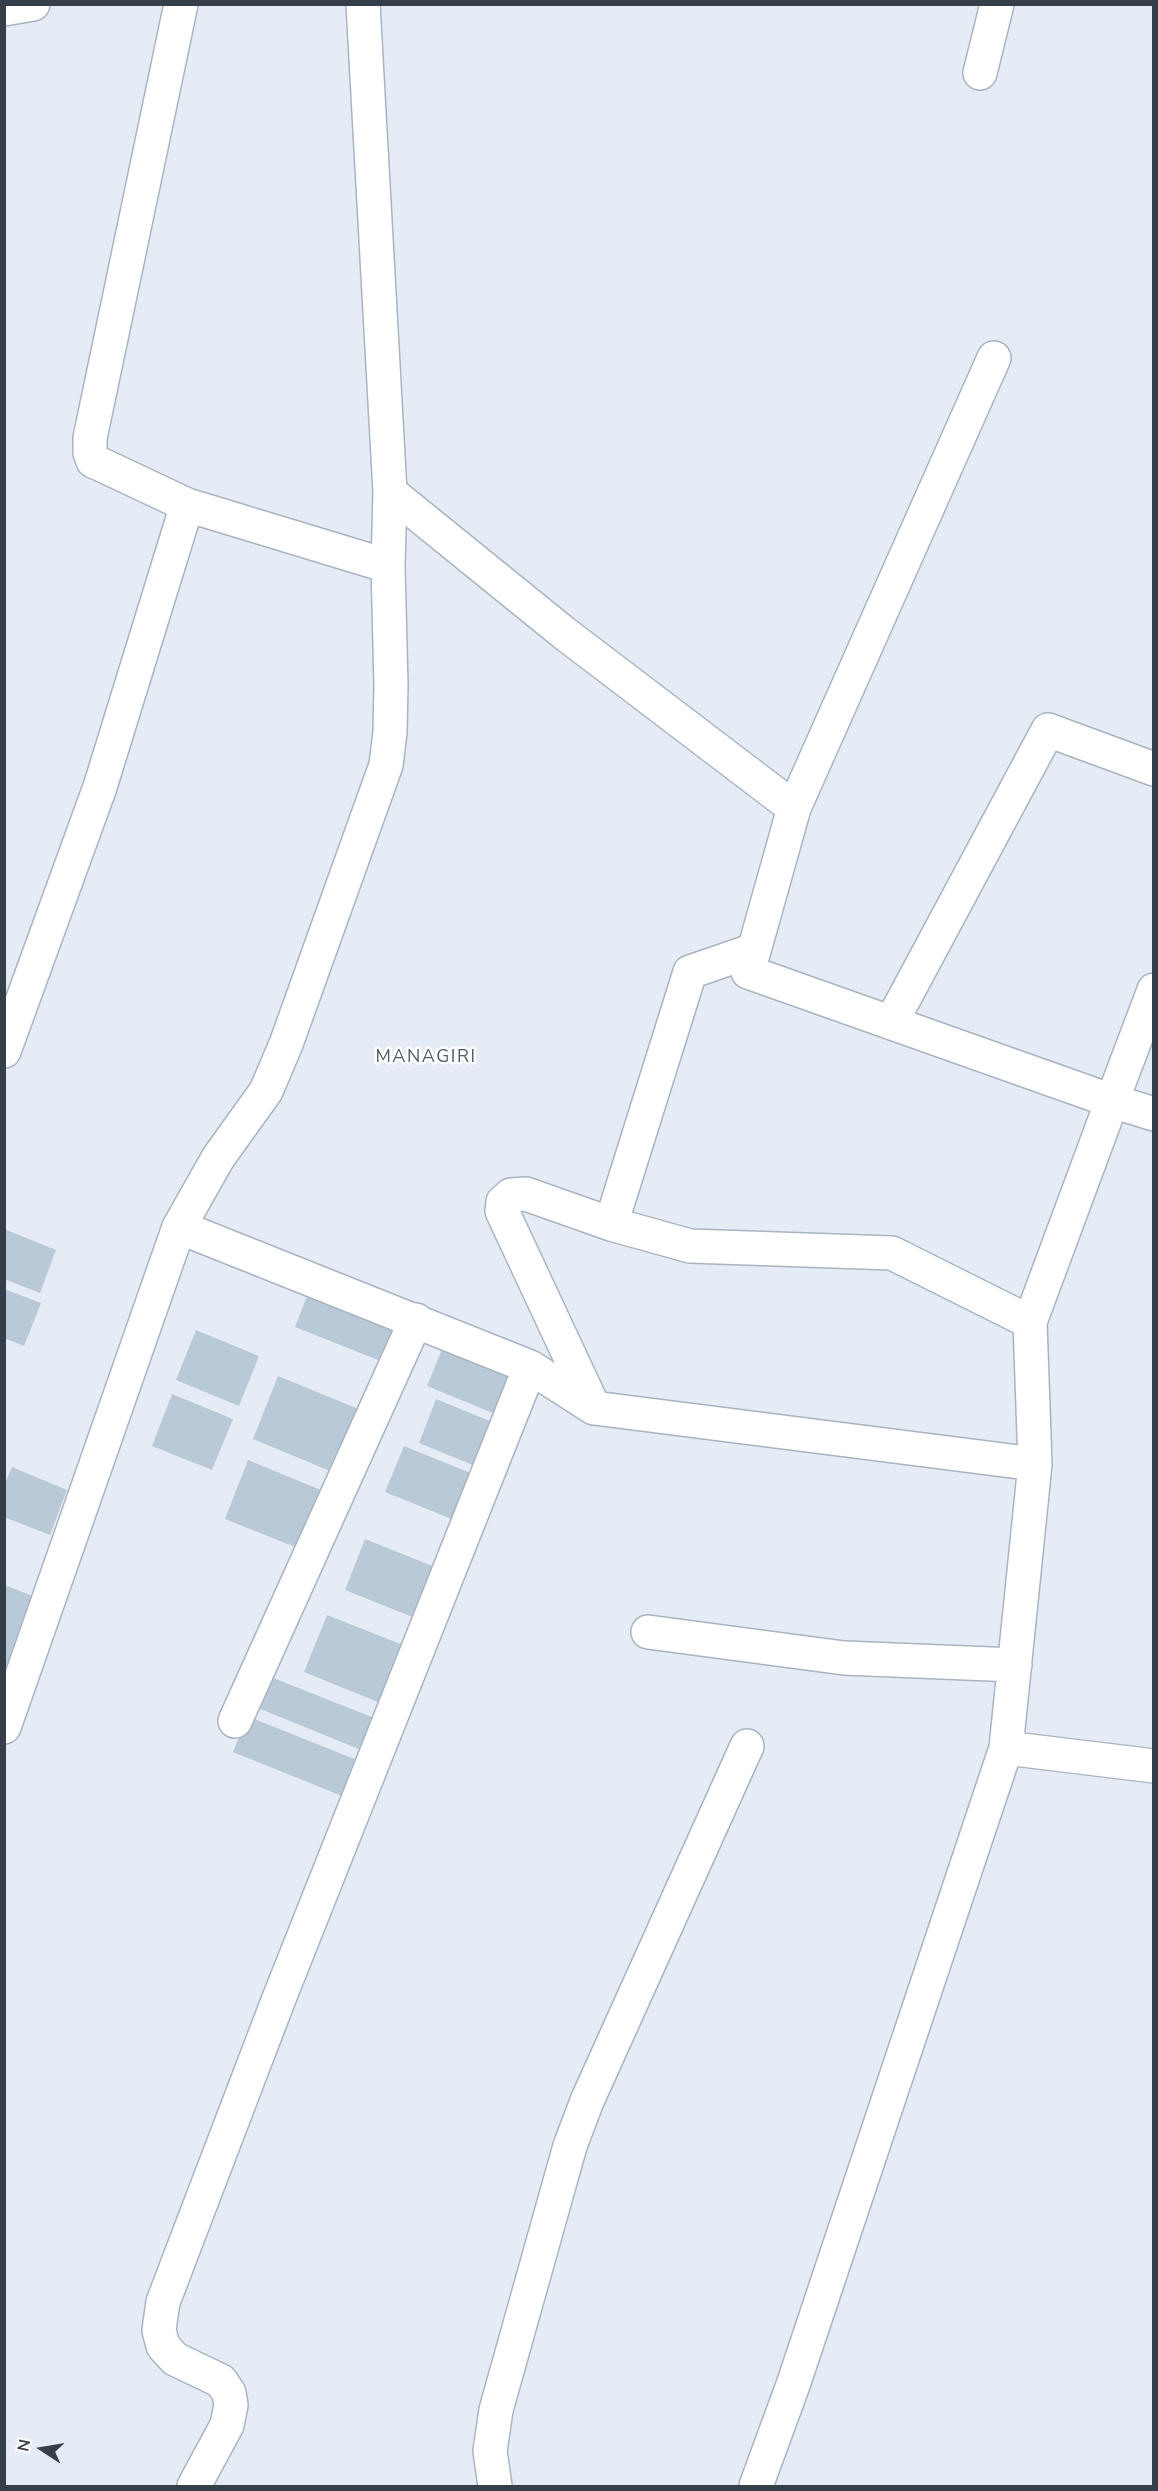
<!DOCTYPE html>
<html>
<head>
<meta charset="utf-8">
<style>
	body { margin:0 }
	#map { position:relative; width:1158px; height:2491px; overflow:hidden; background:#e6ecf5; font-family:"Nunito Sans",sans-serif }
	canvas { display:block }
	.frame { position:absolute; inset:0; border:6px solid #353f49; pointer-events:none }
	.north { position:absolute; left:12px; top:2419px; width:60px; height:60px; -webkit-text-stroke:4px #fff; paint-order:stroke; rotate:282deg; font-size:16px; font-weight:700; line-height:24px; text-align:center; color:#353f49 }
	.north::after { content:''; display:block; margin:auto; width:21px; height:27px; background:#353f49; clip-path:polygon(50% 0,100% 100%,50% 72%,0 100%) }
</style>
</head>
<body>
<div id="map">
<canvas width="1158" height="2491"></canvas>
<div class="frame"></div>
<div class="north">N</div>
</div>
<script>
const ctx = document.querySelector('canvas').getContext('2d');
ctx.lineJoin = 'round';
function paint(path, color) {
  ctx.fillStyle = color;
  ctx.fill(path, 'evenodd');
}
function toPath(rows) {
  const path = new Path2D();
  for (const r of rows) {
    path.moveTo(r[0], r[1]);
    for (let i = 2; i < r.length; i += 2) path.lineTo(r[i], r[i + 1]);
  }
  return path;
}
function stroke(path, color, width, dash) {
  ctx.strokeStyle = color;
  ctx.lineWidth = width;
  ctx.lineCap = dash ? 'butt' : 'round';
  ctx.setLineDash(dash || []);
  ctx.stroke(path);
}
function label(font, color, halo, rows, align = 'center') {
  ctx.font = font + ' "Nunito Sans",sans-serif';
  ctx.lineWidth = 5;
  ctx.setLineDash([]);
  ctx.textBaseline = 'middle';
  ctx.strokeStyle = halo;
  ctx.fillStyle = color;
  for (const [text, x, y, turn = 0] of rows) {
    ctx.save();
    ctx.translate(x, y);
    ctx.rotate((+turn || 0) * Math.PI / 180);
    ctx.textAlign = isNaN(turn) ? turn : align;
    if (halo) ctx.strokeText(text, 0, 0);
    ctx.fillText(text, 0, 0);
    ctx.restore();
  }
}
paint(toPath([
	[4,1229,56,1250,40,1293,4,1279],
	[4,1289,41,1303,24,1346,4,1338],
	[307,1296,400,1333,388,1364,295,1327],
	[196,1330,259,1356,239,1406,176,1380],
	[446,1339,524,1371,505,1418,427,1386],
	[278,1376,361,1410,335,1473,253,1439],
	[172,1394,233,1419,212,1470,152,1446],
	[436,1399,497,1424,480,1468,419,1443],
	[404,1446,473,1474,454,1520,385,1492],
	[248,1460,328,1493,305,1551,225,1519],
	[12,1467,67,1490,50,1535,4,1517,4,1485],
	[365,1539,445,1571,425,1622,345,1590],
	[5,1585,35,1597,5,1673],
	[327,1615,413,1649,390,1707,304,1672],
	[266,1675,374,1718,361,1750,253,1706],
	[247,1716,357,1760,342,1796,233,1752]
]), '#bac9d8');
const minor = toPath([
	[181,4,90,438,90,453,93,461,100,464,187,505,388,566],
	[363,4,390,492,564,633,794,808],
	[4,9,33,4],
	[980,73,997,4],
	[994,358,794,808,748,972,1112,1101,1030,1322,1035,1464,1006,1748,1154,1766],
	[1154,990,1112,1101,1154,1114],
	[891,1023,1048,730,1154,769],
	[4,1051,100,787,187,505],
	[611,1224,690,1246,892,1253,1030,1322],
	[179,1227,530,1367,594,1408,1035,1464],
	[594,1408,502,1211,503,1202,511,1195,526,1194,611,1224,690,972,754,950],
	[648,1632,844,1658,1015,1665],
	[235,1721,416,1320],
	[4,1727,179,1227,218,1158,266,1091,286,1044,386,765,390,732,391,685,388,566,390,492],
	[194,2486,227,2425,231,2405,229,2393,221,2381,175,2359,163,2346,159,2330,163,2302,278,2001,530,1367],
	[495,2486,490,2451,496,2410,570,2146,587,2101,747,1746],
	[756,2486,793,2385,1006,1748]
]);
stroke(minor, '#a8b4c2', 36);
stroke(minor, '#fff', 33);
ctx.letterSpacing = '1.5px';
label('18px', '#4b5c6d', '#fff', [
	["MANAGIRI",426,1058]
]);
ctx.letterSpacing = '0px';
</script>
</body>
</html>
